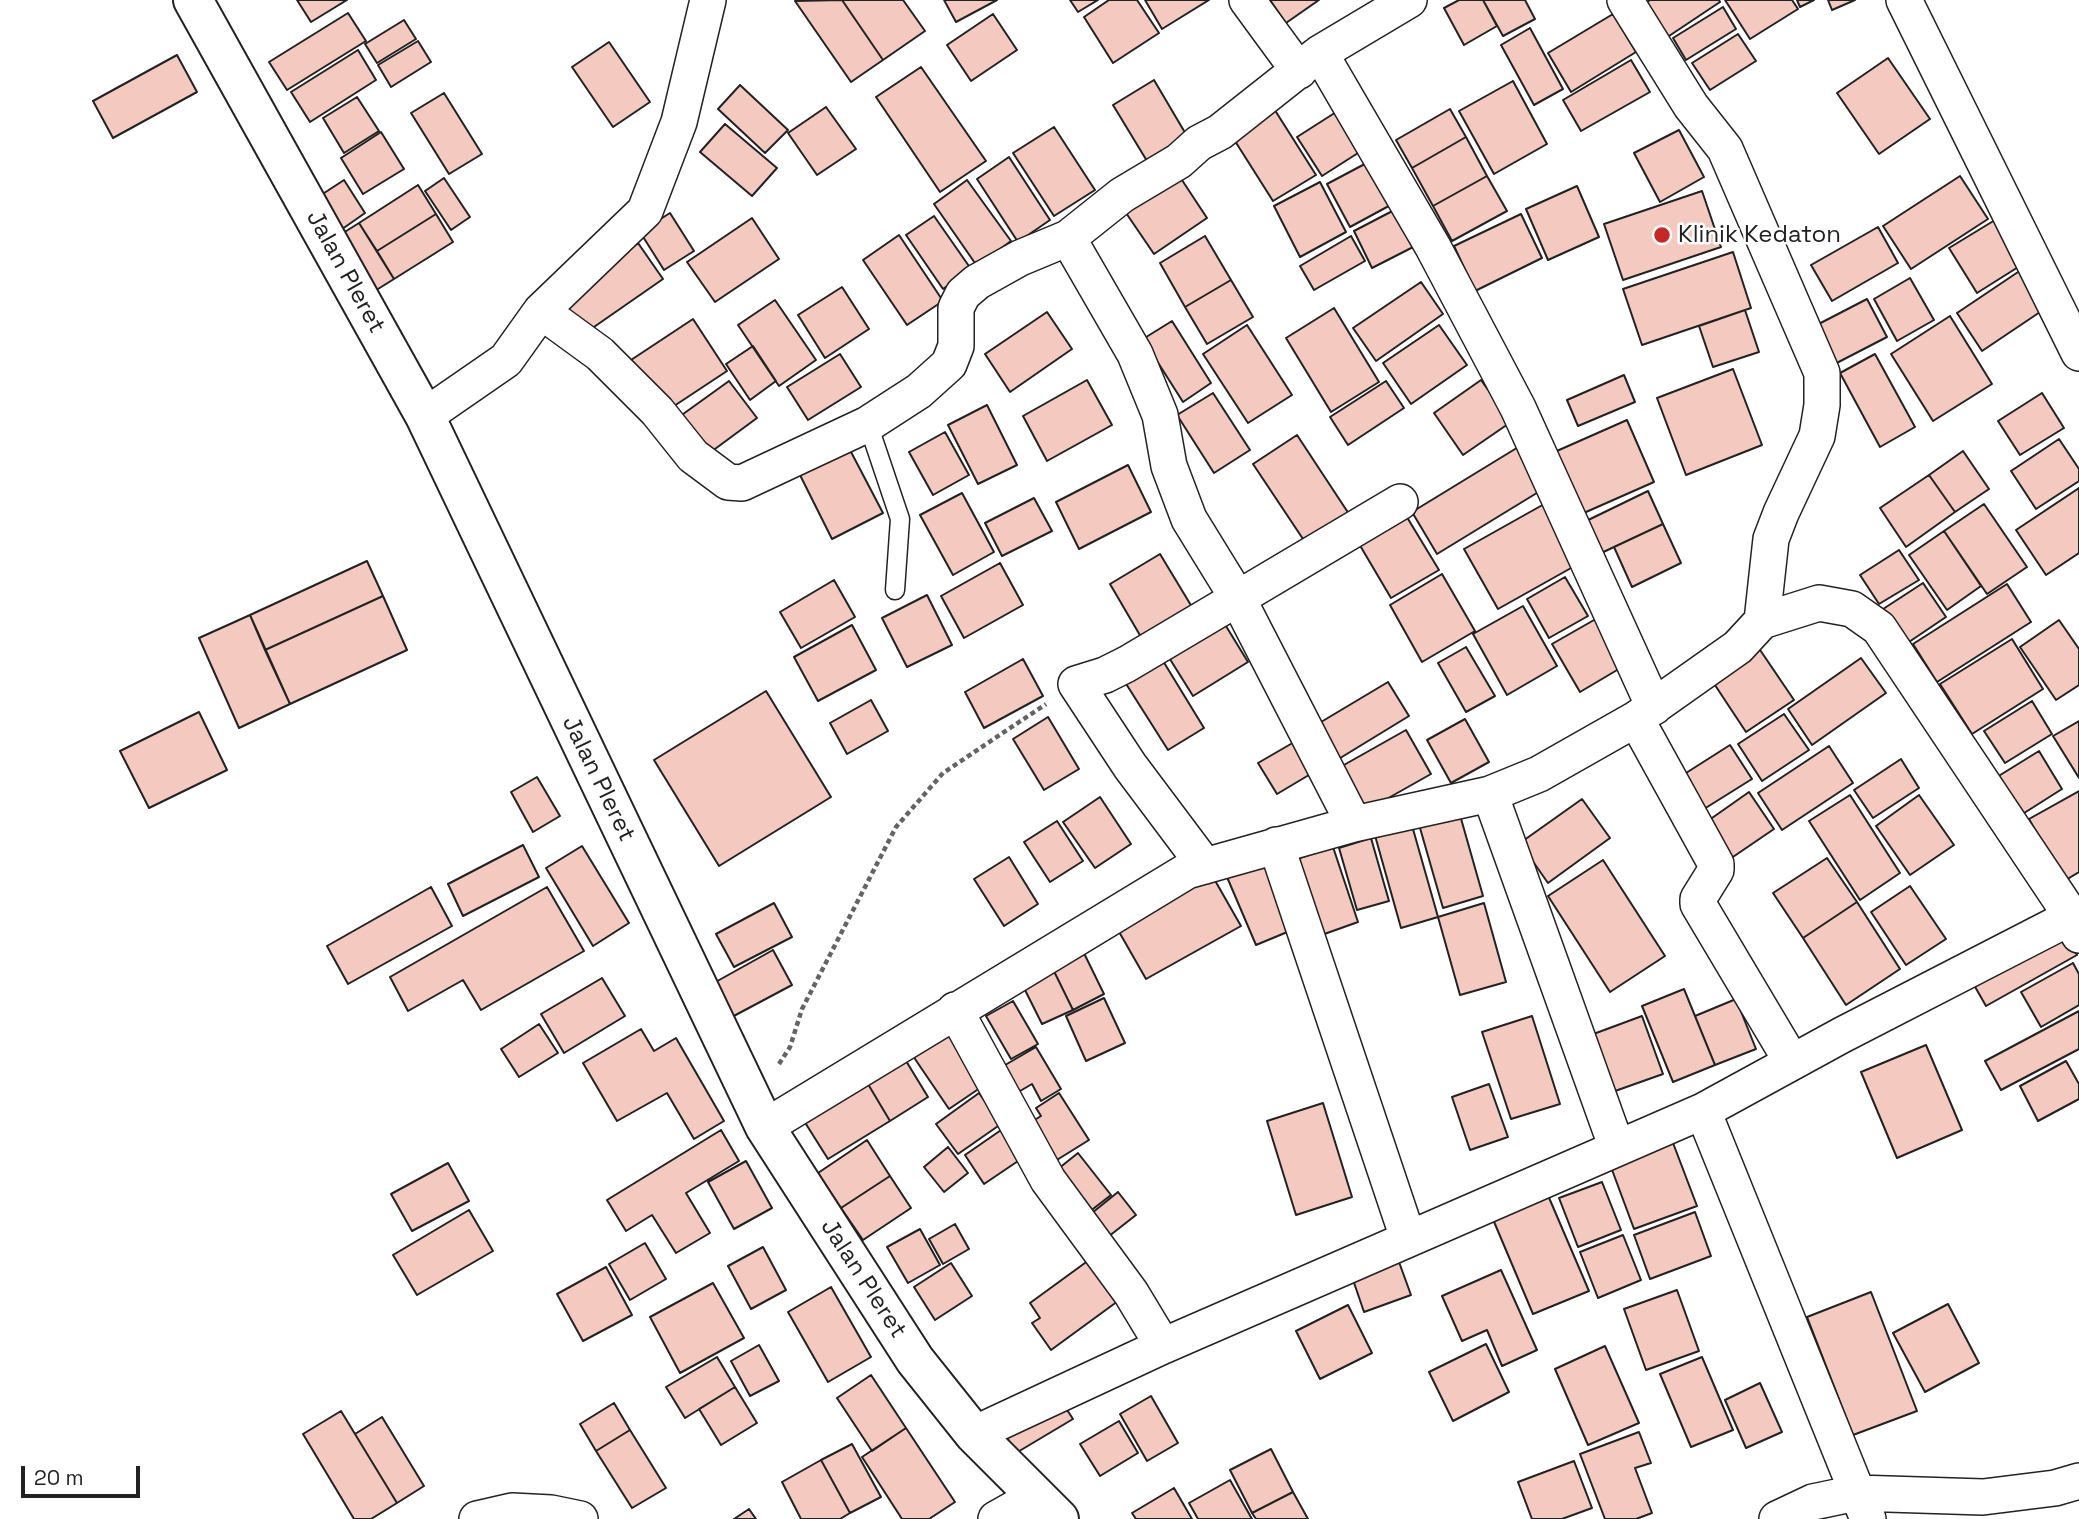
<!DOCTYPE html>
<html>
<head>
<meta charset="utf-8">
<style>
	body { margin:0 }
	#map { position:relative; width:2079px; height:1519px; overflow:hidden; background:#fff; font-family:"Space Grotesk",sans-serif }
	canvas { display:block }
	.scale { position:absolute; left:21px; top:1466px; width:119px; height:32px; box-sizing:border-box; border:4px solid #222; border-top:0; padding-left:9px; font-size:21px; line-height:24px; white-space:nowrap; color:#222; -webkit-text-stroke:5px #fff; paint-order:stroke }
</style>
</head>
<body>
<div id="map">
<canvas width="2079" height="1519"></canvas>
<div class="scale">20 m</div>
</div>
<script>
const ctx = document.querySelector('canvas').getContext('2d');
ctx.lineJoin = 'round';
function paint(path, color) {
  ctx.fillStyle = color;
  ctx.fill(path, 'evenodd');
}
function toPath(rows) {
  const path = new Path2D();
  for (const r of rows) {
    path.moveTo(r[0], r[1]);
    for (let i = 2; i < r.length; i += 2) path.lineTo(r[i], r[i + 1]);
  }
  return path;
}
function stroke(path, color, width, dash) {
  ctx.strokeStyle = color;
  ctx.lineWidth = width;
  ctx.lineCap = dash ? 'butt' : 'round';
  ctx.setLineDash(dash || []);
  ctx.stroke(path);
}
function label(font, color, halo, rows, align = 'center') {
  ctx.font = font + ' "Space Grotesk",sans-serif';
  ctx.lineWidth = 5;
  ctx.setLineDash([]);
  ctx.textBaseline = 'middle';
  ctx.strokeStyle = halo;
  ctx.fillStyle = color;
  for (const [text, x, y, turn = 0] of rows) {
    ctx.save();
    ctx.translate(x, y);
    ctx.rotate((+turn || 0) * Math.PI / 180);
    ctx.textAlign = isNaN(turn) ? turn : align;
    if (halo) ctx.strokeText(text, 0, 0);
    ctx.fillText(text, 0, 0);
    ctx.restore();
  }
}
const building = toPath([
	[297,0,347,0,311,22,297,0],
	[842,0,903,0,925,31,883,60,842,0],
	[842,0,883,60,851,82,795,1,842,0],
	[944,0,997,0,956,22,944,0],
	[1070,0,1098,0,1078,12,1070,0],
	[1109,0,1137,0,1159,33,1113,63,1084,17,1109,0],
	[1145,0,1209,0,1162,29,1145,0],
	[1270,0,1319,0,1286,23,1270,0],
	[1459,0,1483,0,1497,26,1464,45,1444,8,1459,0],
	[1483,0,1525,0,1535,19,1503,36,1483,0],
	[1650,0,1719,0,1720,2,1666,38,1644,4,1650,0],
	[1725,0,1792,0,1798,9,1750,39,1725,0],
	[1797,0,1814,0,1800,7,1797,0],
	[1828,0,1855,0,1832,10,1828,0],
	[1723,7,1736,29,1686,60,1673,38,1723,7],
	[348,13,366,41,287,90,269,62,348,13],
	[993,14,1017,50,971,81,947,45,993,14],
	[1613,14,1636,52,1571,92,1548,53,1613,14],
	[404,20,416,39,377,63,365,44,404,20],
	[1530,28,1563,89,1534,105,1501,45,1530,28],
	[1738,34,1756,61,1710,90,1692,63,1738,34],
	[418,41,431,62,391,87,378,65,418,41],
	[609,42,650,102,613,127,572,67,609,42],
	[358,50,376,80,310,122,291,92,358,50],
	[177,55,197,92,113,138,93,101,177,55],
	[1888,58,1930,119,1879,154,1837,93,1888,58],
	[1631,60,1650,92,1581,131,1563,100,1631,60],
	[921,67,986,161,940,192,876,97,921,67],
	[1154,80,1187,136,1147,161,1113,105,1154,80],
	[1513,81,1547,144,1494,174,1459,111,1513,81],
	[740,85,788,130,765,153,718,109,740,85],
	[444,93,482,154,449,174,411,113,444,93],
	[357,97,379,131,344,153,323,118,357,97],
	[1271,104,1316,175,1273,201,1228,130,1271,104],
	[826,107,856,149,817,175,788,133,826,107],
	[1344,107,1369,146,1322,176,1297,137,1344,107],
	[1450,109,1466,137,1412,168,1396,140,1450,109],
	[725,124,777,168,752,196,700,152,725,124],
	[1054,127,1095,190,1054,216,1013,153,1054,127],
	[1679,130,1704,177,1660,202,1634,153,1679,130],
	[381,132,404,169,363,194,341,158,381,132],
	[1466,137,1487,176,1433,206,1412,168,1466,137],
	[1009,157,1050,220,1018,242,977,179,1009,157],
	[1376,158,1398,201,1350,227,1327,184,1376,158],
	[1178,174,1207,218,1154,254,1124,210,1178,174],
	[1487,176,1507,211,1452,241,1433,206,1487,176],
	[1960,176,1988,219,1911,269,1883,226,1960,176],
	[444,178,470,217,451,230,425,191,444,178],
	[344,180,365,213,338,232,315,199,344,180],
	[967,180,1011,241,977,266,934,204,967,180],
	[1320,182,1346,232,1300,257,1274,206,1320,182],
	[418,185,436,214,377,251,359,223,418,185],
	[1577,186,1599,237,1548,260,1526,209,1577,186],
	[1702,191,1721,247,1623,280,1604,224,1702,191],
	[1402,206,1421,243,1372,268,1354,231,1402,206],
	[670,213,694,251,664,270,640,232,670,213],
	[436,214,453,242,394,279,377,251,436,214],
	[1521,214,1542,258,1475,291,1454,246,1521,214],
	[934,216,971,269,943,289,906,235,934,216],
	[752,218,779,259,715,302,687,262,752,218],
	[1995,220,2023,264,1977,293,1949,248,1995,220],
	[359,223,394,279,370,294,335,238,359,223],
	[1878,227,1898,263,1832,301,1811,265,1878,227],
	[899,235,943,301,907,325,863,260,899,235],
	[1205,236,1231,280,1185,307,1160,263,1205,236],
	[1351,236,1365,261,1314,290,1300,266,1351,236],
	[638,243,663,279,581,336,556,300,638,243],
	[1733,252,1751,308,1642,345,1623,289,1733,252],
	[2024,268,2049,306,1982,351,1957,313,2024,268],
	[1910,278,1934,320,1897,341,1874,299,1910,278],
	[1231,280,1253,317,1207,344,1185,307,1231,280],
	[1421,282,1443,314,1376,361,1353,328,1421,282],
	[842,287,869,329,825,358,798,315,842,287],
	[1867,299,1887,337,1827,368,1809,329,1867,299],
	[775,300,816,360,779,386,738,325,775,300],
	[1334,308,1379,382,1331,412,1286,338,1334,308],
	[1745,310,1759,352,1713,367,1699,326,1745,310],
	[1047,312,1072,349,1010,392,985,354,1047,312],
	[1950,316,1992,384,1933,421,1891,354,1950,316],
	[693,319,727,371,665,412,631,360,693,319],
	[1172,321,1211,383,1183,402,1143,339,1172,321],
	[1247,325,1292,395,1248,423,1203,354,1247,325],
	[1439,325,1467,365,1411,404,1383,363,1439,325],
	[753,346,776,381,750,400,726,364,753,346],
	[840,354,861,387,808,420,787,387,840,354],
	[1875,354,1915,427,1880,447,1840,373,1875,354],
	[1733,369,1762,445,1686,475,1657,398,1733,369],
	[1624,375,1635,402,1578,426,1567,400,1624,375],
	[1087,380,1112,425,1047,461,1023,416,1087,380],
	[1481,380,1511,422,1463,455,1434,413,1481,380],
	[729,381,757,418,700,460,672,422,729,381],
	[1386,381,1404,408,1348,445,1330,417,1386,381],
	[1213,393,1250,450,1214,473,1177,415,1213,393],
	[2042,393,2064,428,2020,455,1998,421,2042,393],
	[987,405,1017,465,978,484,948,425,987,405],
	[1627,420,1654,482,1577,516,1550,454,1627,420],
	[945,432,969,475,933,495,909,452,945,432],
	[1297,435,1349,514,1305,542,1253,464,1297,435],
	[2059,439,2079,469,2079,481,2036,509,2011,471,2059,439],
	[1520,446,1545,488,1437,554,1412,512,1520,446],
	[850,450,883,513,832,539,800,475,850,450],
	[1963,451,1989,489,1955,512,1929,475,1963,451],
	[1128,465,1151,512,1079,549,1056,502,1128,465],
	[1929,475,1955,512,1906,547,1880,508,1929,475],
	[2079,488,2079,553,2046,575,2016,530,2079,488],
	[1648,491,1663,524,1597,555,1582,523,1648,491],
	[962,493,994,552,953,575,920,515,962,493],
	[1034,498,1052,531,1002,556,985,523,1034,498],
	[1546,503,1580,563,1498,609,1464,549,1546,503],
	[1984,504,2027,567,1987,594,1944,531,1984,504],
	[1402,509,1439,570,1391,598,1355,537,1402,509],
	[1663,524,1681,563,1632,587,1614,547,1663,524],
	[1944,531,1981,586,1947,610,1909,555,1944,531],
	[1899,550,1919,580,1879,604,1860,575,1899,550],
	[1160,554,1192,607,1141,637,1110,584,1160,554],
	[367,561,383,596,265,650,250,615,367,561],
	[1000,563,1023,605,964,638,941,596,1000,563],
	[1442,574,1475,631,1422,662,1390,605,1442,574],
	[1565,577,1588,616,1549,638,1527,599,1565,577],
	[834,580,855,617,801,648,780,612,834,580],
	[1923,583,1946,617,1903,646,1880,611,1923,583],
	[2007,584,2031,622,1937,682,1913,644,2007,584],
	[927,595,952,645,907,667,882,618,927,595],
	[383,596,407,650,290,704,265,650,383,596],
	[1523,606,1557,666,1507,695,1473,634,1523,606],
	[1218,613,1248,662,1193,696,1163,648,1218,613],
	[250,615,290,704,239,728,199,638,250,615],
	[1601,616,1629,663,1580,692,1552,644,1601,616],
	[2059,620,2079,649,2079,685,2056,700,2020,647,2059,620],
	[852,625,876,670,818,701,794,657,852,625],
	[2012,639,2043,689,1972,734,1940,684,2012,639],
	[1754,641,1794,700,1746,732,1707,673,1754,641],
	[1466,647,1495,696,1466,712,1438,663,1466,647],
	[1160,656,1204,728,1168,750,1123,679,1160,656],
	[1861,658,1886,693,1812,745,1788,709,1861,658],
	[1023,659,1043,696,984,728,965,692,1023,659],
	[1388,682,1409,716,1337,760,1316,725,1388,682],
	[766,691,831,797,719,866,654,760,766,691],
	[871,700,888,731,847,754,830,723,871,700],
	[2032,701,2052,734,2005,763,1984,731,2032,701],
	[199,712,227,770,149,808,120,751,199,712],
	[1784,714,1809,750,1762,781,1738,744,1784,714],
	[1048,717,1079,769,1044,790,1013,739,1048,717],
	[1465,719,1489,762,1451,783,1427,740,1465,719],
	[2079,721,2079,778,2053,736,2079,721],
	[1406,730,1431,774,1360,814,1335,770,1406,730],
	[1296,741,1314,772,1277,794,1258,763,1296,741],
	[1730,745,1752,779,1696,814,1675,780,1730,745],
	[1829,746,1853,783,1782,830,1758,793,1829,746],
	[2039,751,2062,789,2021,815,1997,777,2039,751],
	[1901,759,1919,788,1873,818,1854,790,1901,759],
	[537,777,560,816,533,832,511,792,537,777],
	[2079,791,2079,872,2064,881,2029,819,2079,791],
	[1749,792,1774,829,1727,861,1702,825,1749,792],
	[1850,795,1900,873,1860,900,1809,821,1850,795],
	[1919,795,1954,845,1910,875,1876,826,1919,795],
	[1100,797,1131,844,1095,868,1063,822,1100,797],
	[1582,799,1610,838,1548,883,1520,843,1582,799],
	[1458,808,1483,896,1443,908,1418,821,1458,808],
	[1057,821,1083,861,1050,882,1024,842,1057,821],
	[1411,822,1438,917,1401,928,1374,832,1411,822],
	[1371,838,1389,901,1357,910,1339,848,1371,838],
	[523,845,539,877,463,916,448,884,523,845],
	[582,846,629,923,593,946,546,868,582,846],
	[1333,847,1358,922,1316,937,1291,861,1333,847],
	[1265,852,1297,928,1256,945,1224,870,1265,852],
	[1009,857,1038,904,1004,926,974,879,1009,857],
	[1827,858,1857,902,1803,938,1773,893,1827,858],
	[1603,860,1665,956,1610,992,1548,896,1603,860],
	[1209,870,1241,926,1146,979,1114,923,1209,870],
	[1910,886,1946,939,1906,965,1871,912,1910,886],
	[431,887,452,926,348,984,327,946,431,887],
	[547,887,584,951,481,1010,463,980,408,1011,390,977,547,887],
	[1857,902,1900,969,1846,1005,1803,938,1857,902],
	[774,903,792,937,734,967,716,934,774,903],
	[1484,903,1506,982,1460,995,1438,917,1484,903],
	[2062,927,2077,955,1986,1006,1970,978,2062,927],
	[1080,945,1104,994,1073,1010,1049,961,1080,945],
	[773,950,792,985,730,1018,712,984,773,950],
	[1049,961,1073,1010,1042,1024,1018,976,1049,961],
	[2073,963,2079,974,2079,1005,2041,1027,2021,992,2073,963],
	[602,978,625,1016,564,1053,541,1014,602,978],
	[1684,989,1715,1065,1673,1082,1642,1006,1684,989],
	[1104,998,1125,1043,1086,1061,1066,1016,1104,998],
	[1736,999,1756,1049,1715,1065,1695,1016,1736,999],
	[1013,1001,1038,1044,1011,1059,986,1016,1013,1001],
	[2079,1011,2079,1049,2001,1090,1985,1061,2079,1011],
	[1532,1016,1560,1104,1511,1119,1482,1032,1532,1016],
	[1642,1016,1663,1074,1601,1096,1580,1039,1642,1016],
	[539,1024,558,1053,519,1077,501,1049,539,1024],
	[641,1029,654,1051,676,1038,724,1121,694,1139,667,1093,617,1121,583,1063,641,1029],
	[947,1033,983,1086,949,1109,913,1056,947,1033],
	[1926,1045,1962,1130,1897,1158,1861,1072,1926,1045],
	[1036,1047,1061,1089,1041,1101,1032,1084,1015,1094,1000,1068,1036,1047],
	[900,1051,928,1097,890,1121,862,1074,900,1051],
	[2066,1061,2079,1084,2079,1099,2038,1121,2020,1086,2066,1061],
	[862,1074,890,1121,828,1159,799,1113,862,1074],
	[1489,1084,1508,1137,1470,1150,1452,1097,1489,1084],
	[979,1093,1001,1124,958,1154,936,1124,979,1093],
	[1059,1093,1089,1140,1052,1163,1028,1124,1041,1116,1036,1108,1059,1093],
	[1323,1103,1352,1197,1296,1215,1267,1121,1323,1103],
	[1004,1128,1024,1157,984,1184,965,1155,1004,1128],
	[721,1130,739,1161,686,1193,710,1233,676,1253,652,1215,626,1231,607,1200,721,1130],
	[1670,1135,1697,1206,1634,1229,1608,1159,1670,1135],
	[867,1140,890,1176,841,1208,818,1173,867,1140],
	[948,1147,968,1173,944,1192,924,1167,948,1147],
	[1078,1153,1111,1195,1080,1219,1048,1177,1078,1153],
	[746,1161,772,1208,734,1229,708,1182,746,1161],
	[448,1163,469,1201,412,1231,391,1194,448,1163],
	[890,1176,911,1208,863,1240,841,1208,890,1176],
	[1602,1182,1621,1230,1578,1247,1559,1198,1602,1182],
	[1118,1192,1136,1215,1099,1244,1082,1221,1118,1192],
	[1547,1193,1589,1291,1533,1314,1492,1217,1547,1193],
	[469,1210,493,1251,417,1295,393,1255,469,1210],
	[1695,1212,1711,1256,1650,1279,1634,1235,1695,1212],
	[955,1224,969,1249,943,1264,929,1239,955,1224],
	[920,1229,940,1265,908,1283,887,1247,920,1229],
	[1623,1235,1641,1280,1598,1298,1580,1252,1623,1235],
	[645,1243,666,1279,630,1300,609,1264,645,1243],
	[763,1247,786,1290,751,1309,728,1266,763,1247],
	[1395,1251,1411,1295,1364,1312,1349,1268,1395,1251],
	[1100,1252,1129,1293,1051,1350,1032,1323,1040,1318,1030,1303,1100,1252],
	[951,1263,972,1296,935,1320,914,1287,951,1263],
	[606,1267,632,1315,583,1341,557,1294,606,1267],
	[1501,1270,1537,1350,1502,1366,1487,1330,1462,1341,1442,1296,1501,1270],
	[713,1283,744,1338,680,1373,650,1317,713,1283],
	[831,1287,871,1357,828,1382,788,1312,831,1287],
	[1677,1290,1699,1351,1646,1370,1624,1309,1677,1290],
	[1871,1292,1917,1411,1853,1435,1807,1317,1871,1292],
	[1948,1304,1979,1363,1925,1392,1893,1333,1948,1304],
	[1348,1305,1372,1353,1320,1379,1296,1331,1348,1305],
	[1486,1344,1509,1392,1453,1421,1429,1372,1486,1344],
	[759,1345,779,1381,750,1396,731,1361,759,1345],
	[1605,1346,1639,1423,1588,1445,1555,1369,1605,1346],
	[717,1357,735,1387,685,1418,666,1387,717,1357],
	[1702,1357,1733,1430,1691,1447,1660,1374,1702,1357],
	[871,1375,906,1428,872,1451,837,1398,871,1375],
	[1760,1383,1782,1432,1746,1448,1725,1400,1760,1383],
	[735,1387,757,1423,721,1445,699,1409,735,1387],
	[1058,1396,1073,1419,1016,1453,1002,1429,1058,1396],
	[1151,1396,1178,1443,1147,1461,1120,1414,1151,1396],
	[614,1403,630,1430,596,1451,580,1424,614,1403],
	[341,1411,397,1503,371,1519,354,1519,303,1434,341,1411],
	[382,1417,424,1486,397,1503,355,1434,382,1417],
	[1119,1421,1138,1453,1100,1476,1080,1444,1119,1421],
	[906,1428,955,1502,929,1519,902,1519,862,1457,906,1428],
	[630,1430,666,1488,632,1508,596,1451,630,1430],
	[1639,1432,1651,1463,1635,1468,1652,1513,1636,1519,1605,1519,1580,1454,1639,1432],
	[852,1444,881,1497,850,1513,821,1460,852,1444],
	[1271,1449,1293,1492,1252,1513,1230,1470,1271,1449],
	[821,1460,850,1513,840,1519,801,1519,782,1482,821,1460],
	[1574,1461,1592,1508,1562,1519,1532,1519,1518,1482,1574,1461],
	[1230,1480,1252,1519,1198,1519,1189,1503,1230,1480],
	[1174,1488,1192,1519,1136,1519,1132,1513,1174,1488],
	[1293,1492,1308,1519,1256,1519,1252,1513,1293,1492],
	[749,1509,756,1519,734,1519,749,1509]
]);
paint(building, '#f3c9c0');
stroke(building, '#222', 2);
const lane = toPath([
	[868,424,900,519,895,590]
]);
const street = toPath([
	[1247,0,1299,71],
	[1904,0,2079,353],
	[1320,53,1433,247,1518,408,1654,707],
	[1068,238,1135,354,1160,415,1169,466,1189,519,1237,597,1354,824],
	[541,311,600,354,657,411,693,456,728,482,742,483,868,424,919,391,949,364,956,346,956,308,963,294,977,282,1020,258,1068,238,1122,195,1179,161,1199,143,1220,132,1320,53,1409,0],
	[425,416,506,360,541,311,645,211,679,122,708,0],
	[1762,621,1819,603,1852,609,1879,628,2072,917,2079,935],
	[1636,719,1716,864,1716,870,1698,899,1698,904,1792,1062],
	[1490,794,1617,1148],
	[1276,845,1408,1238],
	[1205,866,1130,766,1076,684,1105,675,1127,664,1400,502],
	[955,1010,1048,1180,1131,1293,1163,1346],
	[1703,1111,1868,1519],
	[765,1127,1187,871,1354,824,1490,794,1539,774,1636,719,1738,647,1762,621,1771,539,1781,513,1817,436,1822,405,1822,373,1725,149,1691,106,1625,0],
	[974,1434,1163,1346,1703,1111,1842,1035,2079,913],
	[477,1519,512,1511,551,1513,580,1519],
	[996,1519,1035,1497],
	[1777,1519,1813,1502,1856,1493,1983,1497,2055,1488,2079,1481]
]);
const secondary = toPath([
	[193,0,425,416,765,1127,915,1360,974,1434,1059,1519]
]);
stroke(lane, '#222', 21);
stroke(street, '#222', 38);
stroke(secondary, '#222', 42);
stroke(toPath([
	[779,1064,790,1047,802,1009,896,827,943,773,1046,704]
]), '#646464', 4.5, [5, 3.5]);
stroke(lane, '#fff', 18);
stroke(street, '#fff', 35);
stroke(secondary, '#fff', 38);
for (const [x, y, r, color] of [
	[1662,235,9,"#c62828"]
]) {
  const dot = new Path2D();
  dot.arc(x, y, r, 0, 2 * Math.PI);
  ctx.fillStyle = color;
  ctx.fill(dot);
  stroke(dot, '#fff', 2.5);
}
label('24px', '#222', '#fff', [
	["Klinik Kedaton",1678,235]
], 'left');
label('24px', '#222', '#fff', [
	["Jalan Pleret",345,272,61],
	["Jalan Pleret",598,779,64],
	["Jalan Pleret",863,1279,57]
]);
</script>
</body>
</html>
